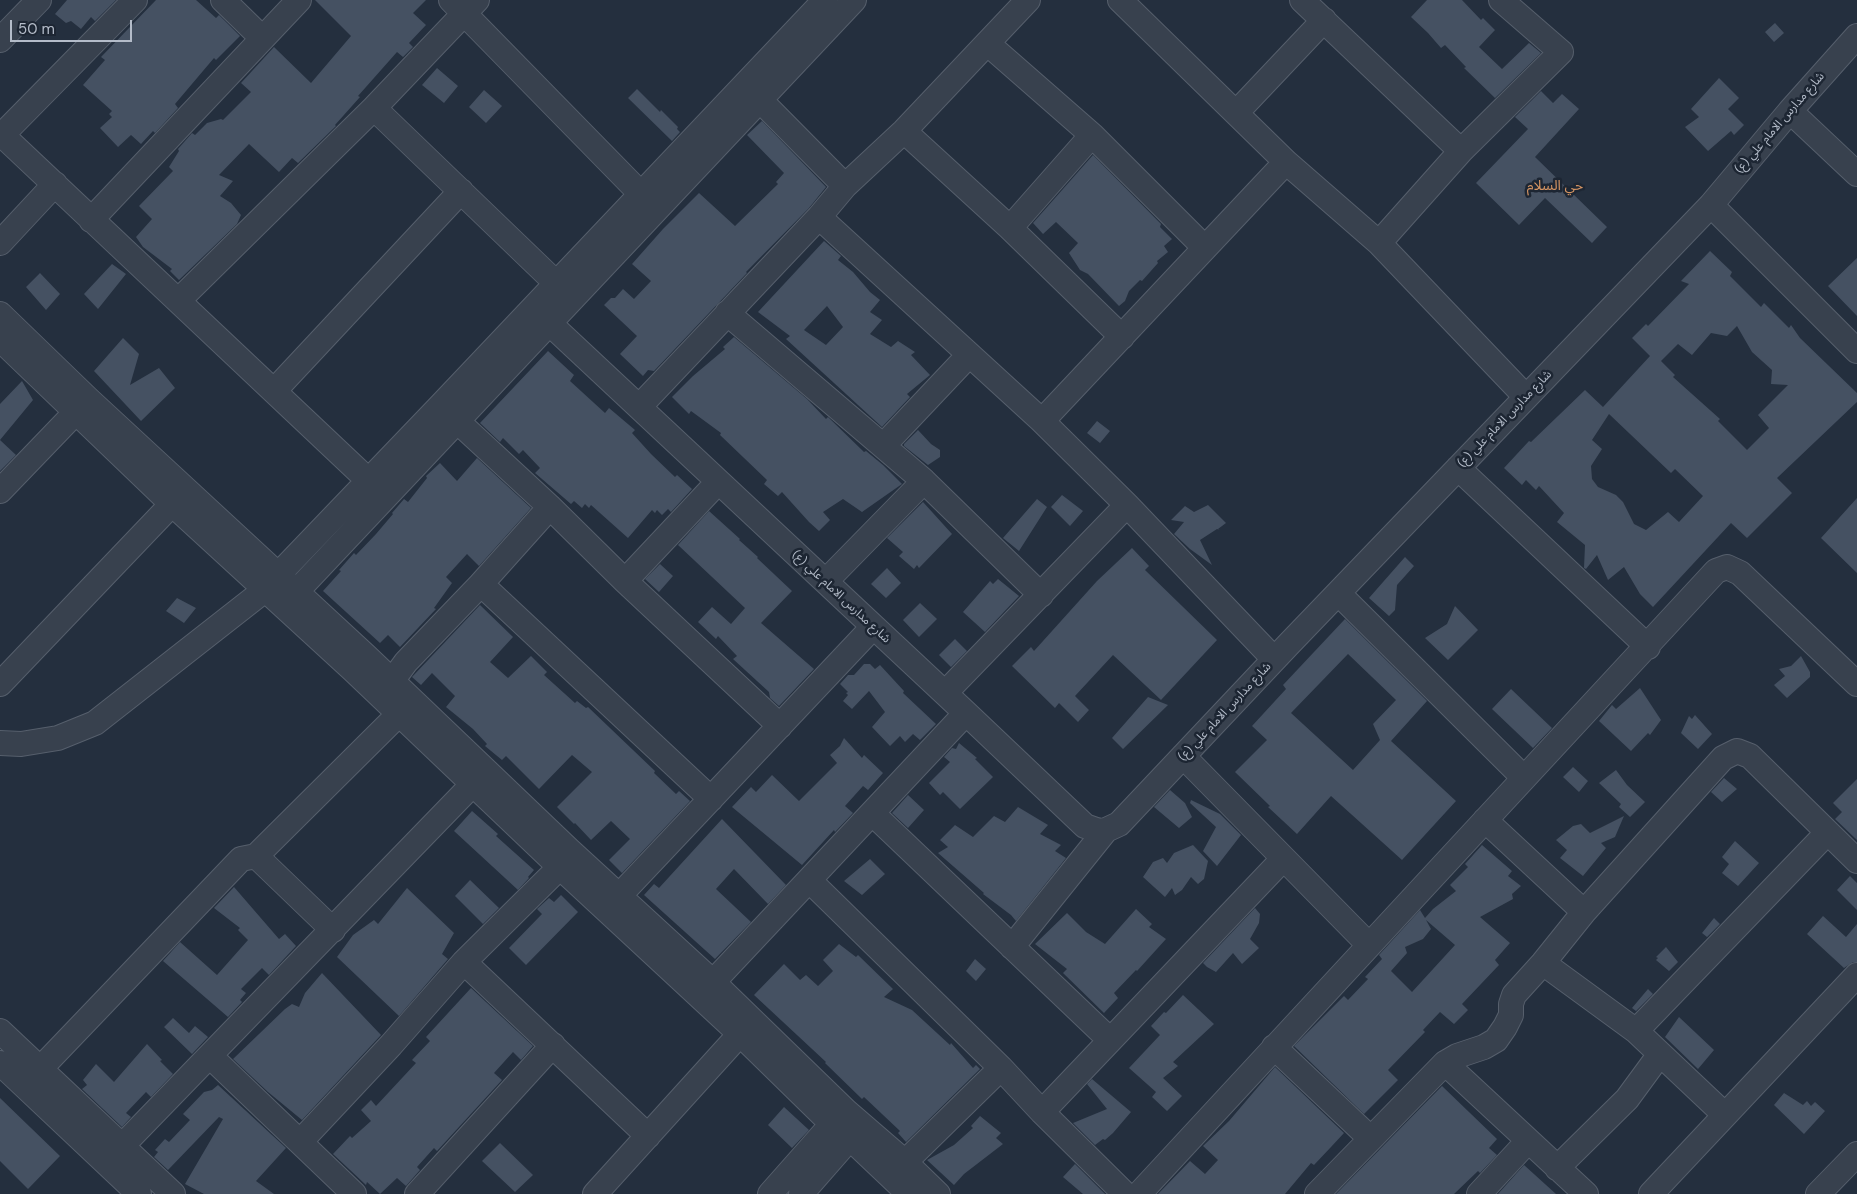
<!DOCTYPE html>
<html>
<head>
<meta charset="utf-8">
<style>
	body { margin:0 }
	#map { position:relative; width:1857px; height:1194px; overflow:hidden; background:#242f3e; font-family:"DM Sans",sans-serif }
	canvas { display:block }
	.scale { position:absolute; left:10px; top:20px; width:122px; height:22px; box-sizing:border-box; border:2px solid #b4bcc9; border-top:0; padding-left:6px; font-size:15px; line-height:18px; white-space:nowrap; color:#b4bcc9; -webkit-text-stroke:4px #1d2633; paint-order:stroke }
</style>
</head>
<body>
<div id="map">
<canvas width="1857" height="1194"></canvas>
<div class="scale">50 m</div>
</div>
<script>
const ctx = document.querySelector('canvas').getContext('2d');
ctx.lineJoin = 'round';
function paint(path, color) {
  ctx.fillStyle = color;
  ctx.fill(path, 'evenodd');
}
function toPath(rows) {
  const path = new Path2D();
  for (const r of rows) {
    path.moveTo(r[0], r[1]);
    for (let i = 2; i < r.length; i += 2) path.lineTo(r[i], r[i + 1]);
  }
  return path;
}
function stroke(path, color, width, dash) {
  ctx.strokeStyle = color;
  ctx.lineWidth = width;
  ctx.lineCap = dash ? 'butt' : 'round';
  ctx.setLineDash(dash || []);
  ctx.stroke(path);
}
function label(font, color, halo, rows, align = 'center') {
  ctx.font = font + ' "DM Sans","Noto Sans Arabic",sans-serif';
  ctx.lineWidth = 5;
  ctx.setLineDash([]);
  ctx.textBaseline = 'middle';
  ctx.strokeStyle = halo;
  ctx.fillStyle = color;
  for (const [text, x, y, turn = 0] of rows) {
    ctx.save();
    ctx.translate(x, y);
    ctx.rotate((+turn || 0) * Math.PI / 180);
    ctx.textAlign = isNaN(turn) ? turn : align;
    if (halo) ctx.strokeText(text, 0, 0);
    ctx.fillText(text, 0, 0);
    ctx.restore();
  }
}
paint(toPath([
	[67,0,116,0,95,21,91,17,81,29,71,21,66,23,55,14],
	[156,0,196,0,216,18,219,15,240,36,216,60,214,58,175,104,178,108,155,133,153,131,141,144,131,135,118,147,100,128,112,117,109,114,112,111,83,85,105,60,101,57],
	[315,0,426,0,413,13,426,25,409,43,413,47,403,57,397,52,358,96,360,97,335,125,336,126,298,163,292,158,279,172,249,144,219,175,233,181,220,196,231,203,241,215,237,224,179,280,170,271,172,269,143,247,136,237,152,219,139,206,173,171,169,167,179,151,178,149,192,133,195,135,207,123,221,119,223,120,251,92,241,83,274,47,311,83,351,36],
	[1427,0,1462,0,1481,20,1483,18,1495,30,1479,47,1502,69,1529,43,1541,53,1495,98,1464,68,1466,67,1445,45,1441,48,1428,33,1411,17],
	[1775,23,1784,33,1774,42,1765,32],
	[437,68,458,86,444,103,422,85],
	[1719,78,1739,98,1728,109,1744,125,1734,135,1731,131,1708,151,1685,127,1699,117,1691,109],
	[637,89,660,112,661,110,678,127,677,129,680,132,672,141,628,98],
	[484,90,502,106,486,123,469,107],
	[1541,91,1553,103,1562,94,1579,109,1535,157,1607,227,1592,243,1545,198,1519,225,1476,183,1528,129,1515,117],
	[762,121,826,187,809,208,746,272,747,273,654,371,648,370,643,376,620,354,637,336,604,305,611,298,615,298,623,289,634,299,651,281,632,264,663,229,699,193,735,226,778,184,776,182,784,173,747,135],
	[1093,155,1161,224,1160,227,1172,239,1164,246,1168,252,1157,261,1158,263,1142,281,1140,280,1129,291,1125,301,1119,306,1088,274,1080,270,1069,253,1078,243,1056,222,1043,234,1033,223],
	[824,241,841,256,838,260,853,272,870,292,880,300,870,312,882,320,870,334,891,347,898,341,915,352,911,355,930,375,907,394,910,397,882,427,786,339,790,336,758,312],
	[827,306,843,327,826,345,804,330],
	[1710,251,1732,272,1730,276,1761,307,1764,303,1789,328,1791,325,1800,338,1857,393,1857,402,1777,478,1792,493,1747,538,1731,523,1653,607,1640,594,1624,567,1608,580,1597,555,1586,569,1584,568,1585,545,1557,522,1564,513,1539,486,1536,490,1526,480,1522,485,1504,468,1529,441,1531,442,1585,390,1603,407,1650,356,1632,338,1646,324,1648,326,1689,284,1681,281],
	[1737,326,1752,352,1772,370,1771,384,1788,385,1758,415,1769,428,1747,450,1718,421,1720,419,1673,377,1675,375,1661,361,1678,344,1692,355,1711,333,1727,336],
	[1609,414,1671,473,1675,469,1703,496,1679,522,1668,512,1646,530,1634,524,1623,502,1616,495,1598,487,1592,479,1591,466,1602,449,1592,440],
	[1857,258,1857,316,1828,286],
	[112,264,126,274,98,309,84,294],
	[40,273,60,294,46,310,26,287],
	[734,337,807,399,826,419,828,417,864,452,866,451,883,465,902,484,862,512,843,499,823,512,830,520,819,531,809,522,782,492,778,496,764,484,767,480,720,435,721,433,691,411,689,414,672,397,693,376,725,349,723,347],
	[123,338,139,354,130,385,159,368,175,388,141,421,94,371],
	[548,351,574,375,570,381,605,413,609,408,635,430,632,433,651,454,675,477,677,475,692,489,671,512,668,509,662,515,657,510,655,513,652,510,628,538,591,505,589,508,585,504,582,508,574,501,571,504,535,473,540,468,523,450,519,454,503,438,500,442,480,423],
	[22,381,33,400,0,440,0,404],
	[1097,421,1110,431,1100,443,1087,433],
	[918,430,931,444,940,450,940,457,928,465,904,446,904,444],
	[0,440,16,455,0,471],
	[477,458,531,508,479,566,467,554,446,577,452,583,434,608,436,609,400,647,388,635,380,643,323,591,341,571,339,570,354,553,356,555,376,534,393,514,392,513,404,499,408,502,427,478,426,476,440,463,457,481],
	[1062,495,1083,511,1070,526,1051,507],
	[1857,498,1857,573,1821,538],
	[1037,499,1047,507,1019,551,1003,538],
	[923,502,952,534,919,568,917,565,914,569,899,556,903,552,887,538],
	[1208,505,1226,523,1218,529,1220,530,1217,529,1200,540,1212,565,1190,549,1174,534,1184,522,1171,520,1185,506,1194,512],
	[709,511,740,539,739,540,758,557,757,558,792,591,761,623,814,669,779,706,770,698,769,692,733,659,737,656,718,636,716,639,698,622,712,607,731,624,745,608,678,545],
	[1132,548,1149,566,1145,570,1217,640,1161,700,1113,655,1075,696,1089,710,1078,722,1059,703,1055,708,1012,666,1031,647,1034,651,1097,581],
	[1405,557,1414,566,1397,585,1395,610,1389,616,1369,598],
	[660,564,673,576,659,592,645,579],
	[887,568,901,583,886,598,871,584],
	[998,579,1019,596,985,632,963,612,990,581,993,584],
	[177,598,196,608,184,623,166,611],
	[920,603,937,619,919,637,903,620],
	[480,605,513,637,490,662,508,678,531,656,547,672,544,675,575,703,577,701,586,708,588,707,655,771,654,773,676,794,679,791,690,801,622,873,609,860,630,839,611,821,591,840,575,823,574,824,557,807,592,772,572,755,539,789,506,756,502,760,485,746,487,744,473,729,446,707,455,696,432,673,421,685,412,677],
	[1455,606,1478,630,1448,660,1425,638,1447,624],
	[1345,619,1427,701,1391,741,1456,801,1402,860,1331,796,1297,834,1268,807,1270,806,1235,772,1267,740,1252,726,1286,689,1283,685],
	[1348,654,1396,700,1373,724,1380,740,1353,770,1291,713],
	[955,639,967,651,951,667,939,655],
	[1801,656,1810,672,1810,677,1787,698,1774,685,1785,676,1779,669,1791,666],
	[864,664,870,664,875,669,880,665,904,691,903,693,936,724,920,740,913,734,905,742,900,736,890,746,872,727,885,712,869,691,852,709,843,701,848,695,846,693,848,692,840,684,848,675,854,675],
	[1640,688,1661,720,1650,735,1648,733,1631,751,1599,721,1612,705,1616,709],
	[1511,689,1552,728,1533,748,1492,709],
	[1148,697,1168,705,1123,749,1112,738],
	[1695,715,1712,734,1698,749,1681,733,1689,716,1692,719],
	[844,738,862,758,864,755,883,773,868,790,863,786,845,806,853,813,835,832,834,830,802,865,732,807,751,787,756,792,772,775,799,801,837,763,830,755,840,746],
	[959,743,977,758,975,759,993,777,960,809,943,792,940,795,929,783,950,762,944,757,952,748,956,749],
	[1573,767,1588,781,1579,792,1563,777],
	[1616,770,1627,785,1645,802,1630,817,1619,807,1621,804,1599,783],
	[1724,778,1737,789,1722,802,1711,792],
	[1857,779,1857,840,1835,819,1842,812,1833,803],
	[1170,790,1185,803,1192,817,1179,828,1154,807],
	[908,795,924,810,908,828,892,813],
	[1191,800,1220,814,1241,835,1217,866,1203,851,1216,827,1190,803],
	[1018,807,1048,825,1040,834,1061,845,1055,851,1066,858,1016,921,1011,915,983,894,984,893,938,853,948,847,940,840,955,825,973,837,994,816,1005,822],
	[472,811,498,834,496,836,534,870,528,877,529,878,518,890,454,831],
	[1624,816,1615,837,1601,843,1606,848,1583,876,1560,858,1567,850,1556,840,1573,826,1581,824,1590,833],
	[722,819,786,885,768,904,734,869,716,889,751,922,715,959,644,895,654,884,659,888],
	[1735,841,1759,863,1738,886,1722,873,1729,864,1722,857],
	[1193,845,1208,861,1204,879,1198,884,1191,877,1182,890,1175,895,1172,888,1165,897,1143,877,1153,862,1163,858,1167,863,1174,853],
	[1482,845,1512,871,1508,876,1521,886,1512,894,1513,899,1480,917,1510,943,1495,960,1499,965,1462,1004,1468,1010,1454,1024,1440,1012,1423,1030,1425,1032,1388,1070,1398,1080,1364,1114,1294,1046,1344,996,1348,1000,1368,979,1365,977,1382,959,1379,955,1420,910,1425,918,1433,909,1456,891,1450,885,1468,867,1465,864],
	[1426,920,1455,945,1412,992,1391,971,1407,953,1405,947,1423,939,1431,929],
	[870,859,885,874,862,895,844,881],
	[1850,876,1857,883,1857,910,1837,890],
	[470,880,499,908,483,924,455,896],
	[234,887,279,939,285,934,296,946,269,975,262,968,241,989,246,993,240,1000,242,1002,228,1017,163,961,180,942,217,975,248,940,238,930,240,928,214,908],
	[407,888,454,933,442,954,448,959,399,1016,337,957,353,935,374,920,378,924],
	[561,895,578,912,526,965,509,948,542,914,537,909,549,898,554,902],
	[1255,908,1260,914,1259,923,1250,939,1259,948,1242,964,1233,953,1216,972,1207,967,1203,963],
	[1136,909,1152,924,1149,927,1166,939,1137,971,1136,970,1114,993,1118,998,1104,1013,1063,973,1067,969,1035,944,1067,913,1086,932,1105,944],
	[1823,916,1846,937,1857,924,1857,962,1853,962,1844,968,1807,934],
	[1714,918,1720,924,1707,937,1702,933],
	[839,944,856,957,858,955,893,989,884,997,912,1010,950,1045,951,1043,973,1068,976,1065,980,1069,906,1142,898,1133,900,1131,864,1097,862,1099,825,1063,826,1062,754,995,784,964,800,980,806,975,818,986,833,971,823,960],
	[1666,947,1678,962,1669,971,1656,960,1658,958,1656,957],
	[975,959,986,969,976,981,966,971],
	[322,973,381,1035,302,1120,268,1092,233,1059,285,1009,292,1004,299,1007,305,993],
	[471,988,533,1046,521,1060,513,1052,494,1073,502,1080,437,1151,434,1148,417,1167,420,1170,406,1186,397,1178,380,1194,367,1182,366,1185,333,1154,350,1136,352,1138,371,1121,361,1110,371,1100,376,1106,416,1063,412,1060,430,1041,426,1037],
	[1648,989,1653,994,1636,1011,1632,1008],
	[1183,995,1214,1024,1173,1062,1178,1066,1163,1078,1182,1096,1167,1111,1152,1097,1156,1092,1129,1068,1160,1035,1151,1026,1164,1012,1166,1013],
	[1679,1017,1714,1050,1698,1069,1665,1037],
	[173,1018,189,1033,195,1026,208,1037,192,1054,164,1027],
	[147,1044,162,1060,160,1061,173,1074,151,1097,146,1092,126,1113,131,1117,122,1127,82,1089,87,1085,83,1080,96,1064,114,1082],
	[1275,1067,1344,1133,1331,1147,1314,1165,1311,1163,1285,1194,1158,1194,1190,1161,1205,1174,1218,1160,1203,1146,1229,1121],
	[1092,1079,1131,1112,1113,1133,1105,1140,1103,1139,1095,1145,1073,1123,1107,1109,1087,1084],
	[218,1085,286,1148,256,1181,274,1194,204,1194,185,1184,223,1119,219,1117,168,1170,154,1157,158,1152,155,1150,165,1139,169,1142,190,1120,183,1114,204,1092,212,1090],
	[1442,1086,1497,1139,1489,1148,1497,1155,1480,1173,1478,1171,1454,1194,1336,1194],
	[1784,1093,1803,1105,1807,1101,1811,1106,1815,1102,1825,1111,1804,1134,1774,1105],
	[0,1098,60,1156,28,1189,0,1161],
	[784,1107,809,1130,792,1148,768,1125],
	[980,1116,1001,1133,996,1138,1003,1144,964,1174,954,1185,927,1160,954,1145,973,1128,971,1126],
	[500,1143,533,1175,515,1192,482,1161],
	[1075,1164,1105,1194,1083,1194,1063,1177],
	[1524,1165,1556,1194,1498,1194]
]), '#455162');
const minor = toPath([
	[223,0,262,38],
	[451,0,641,194],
	[477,0,374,108,556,283],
	[1120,0,1286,162,1379,243,1526,397],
	[1302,0,1461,151],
	[0,40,39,0],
	[988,44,1092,135,1205,248],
	[759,99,845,186],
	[1790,111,1857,174],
	[1236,113,1324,20],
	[904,131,1010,228,1122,337],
	[0,133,369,481],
	[2,135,135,0],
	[1711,205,1857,351],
	[819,217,1042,421,1127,505,1274,659],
	[91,220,299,0],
	[1010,228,1092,135],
	[0,243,55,184],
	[1379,243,1461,151,1561,52,1501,0],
	[179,300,374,108],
	[727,313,924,481,1041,595],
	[0,314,88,399,366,656,569,850,713,982,846,1111,905,1162,938,1194],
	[548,322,966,713,1085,826,1099,831,1106,830,1119,824,1288,645,1711,205,1790,111,1857,36],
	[0,339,172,504,353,670,560,867,740,1034,832,1124,850,1138,909,1194],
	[274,391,461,191],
	[639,407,819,217,845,186,904,131,1028,0],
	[456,420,550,507,625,581,780,726],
	[1042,421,1286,162],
	[883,446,969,355],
	[1458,468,1648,647],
	[0,491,75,413],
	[278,575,442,404,825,0],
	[625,581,718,482],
	[826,581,924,481],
	[481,584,711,799],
	[296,592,854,0],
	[1338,593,1524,778],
	[392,681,406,662,481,584,550,507],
	[0,684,172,504],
	[945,693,1127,505],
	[0,743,21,744,58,738,95,723,266,589],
	[1183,756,1369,945],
	[872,813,1110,1040],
	[1485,820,1584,912],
	[256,856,399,714],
	[809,880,1001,1068,1042,1112,1125,1194],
	[619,896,873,627],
	[1012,947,1106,830],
	[464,962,648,1136],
	[1543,963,1636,1031,1725,1115],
	[713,982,966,713],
	[0,1031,173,1194],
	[1636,1031,1827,833],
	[1274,1047,1370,1138],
	[210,1056,354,1194],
	[0,1063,139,1194],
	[1445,1063,1586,1194],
	[40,1069,241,859,256,856,333,930],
	[1042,1112,1283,859],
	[300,1142,391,1045,464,962,560,867],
	[122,1146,473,784],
	[905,1162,1001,1068],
	[1557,1168,1627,1099,1660,1054],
	[417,1194,553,1045],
	[595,1194,740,1034],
	[770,1194,832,1124],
	[801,1194,850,1138],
	[1139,1194,1716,571,1727,567,1740,573,1857,684],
	[1317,1194,1445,1063,1457,1056,1484,1047,1496,1040,1505,1027,1511,1015,1511,1004,1514,995,1543,963,1584,912,1723,758,1737,751,1750,756,1857,861],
	[1479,1194,1528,1141],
	[1651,1194,1857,975],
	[1818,1194,1857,1154]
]);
stroke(minor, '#565f6c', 26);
stroke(minor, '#38414e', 24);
label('12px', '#b4bcc9', '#1d2633', [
	["شارع مدارس الامام علي (ع)",1780,123,-49],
	["شارع مدارس الامام علي (ع)",1505,419,-46],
	["شارع مدارس الامام علي (ع)",841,597,43],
	["شارع مدارس الامام علي (ع)",1225,712,-47]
]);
label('14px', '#d59563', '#1d2633', [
	["حي السلام",1555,186]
]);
</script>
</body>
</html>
